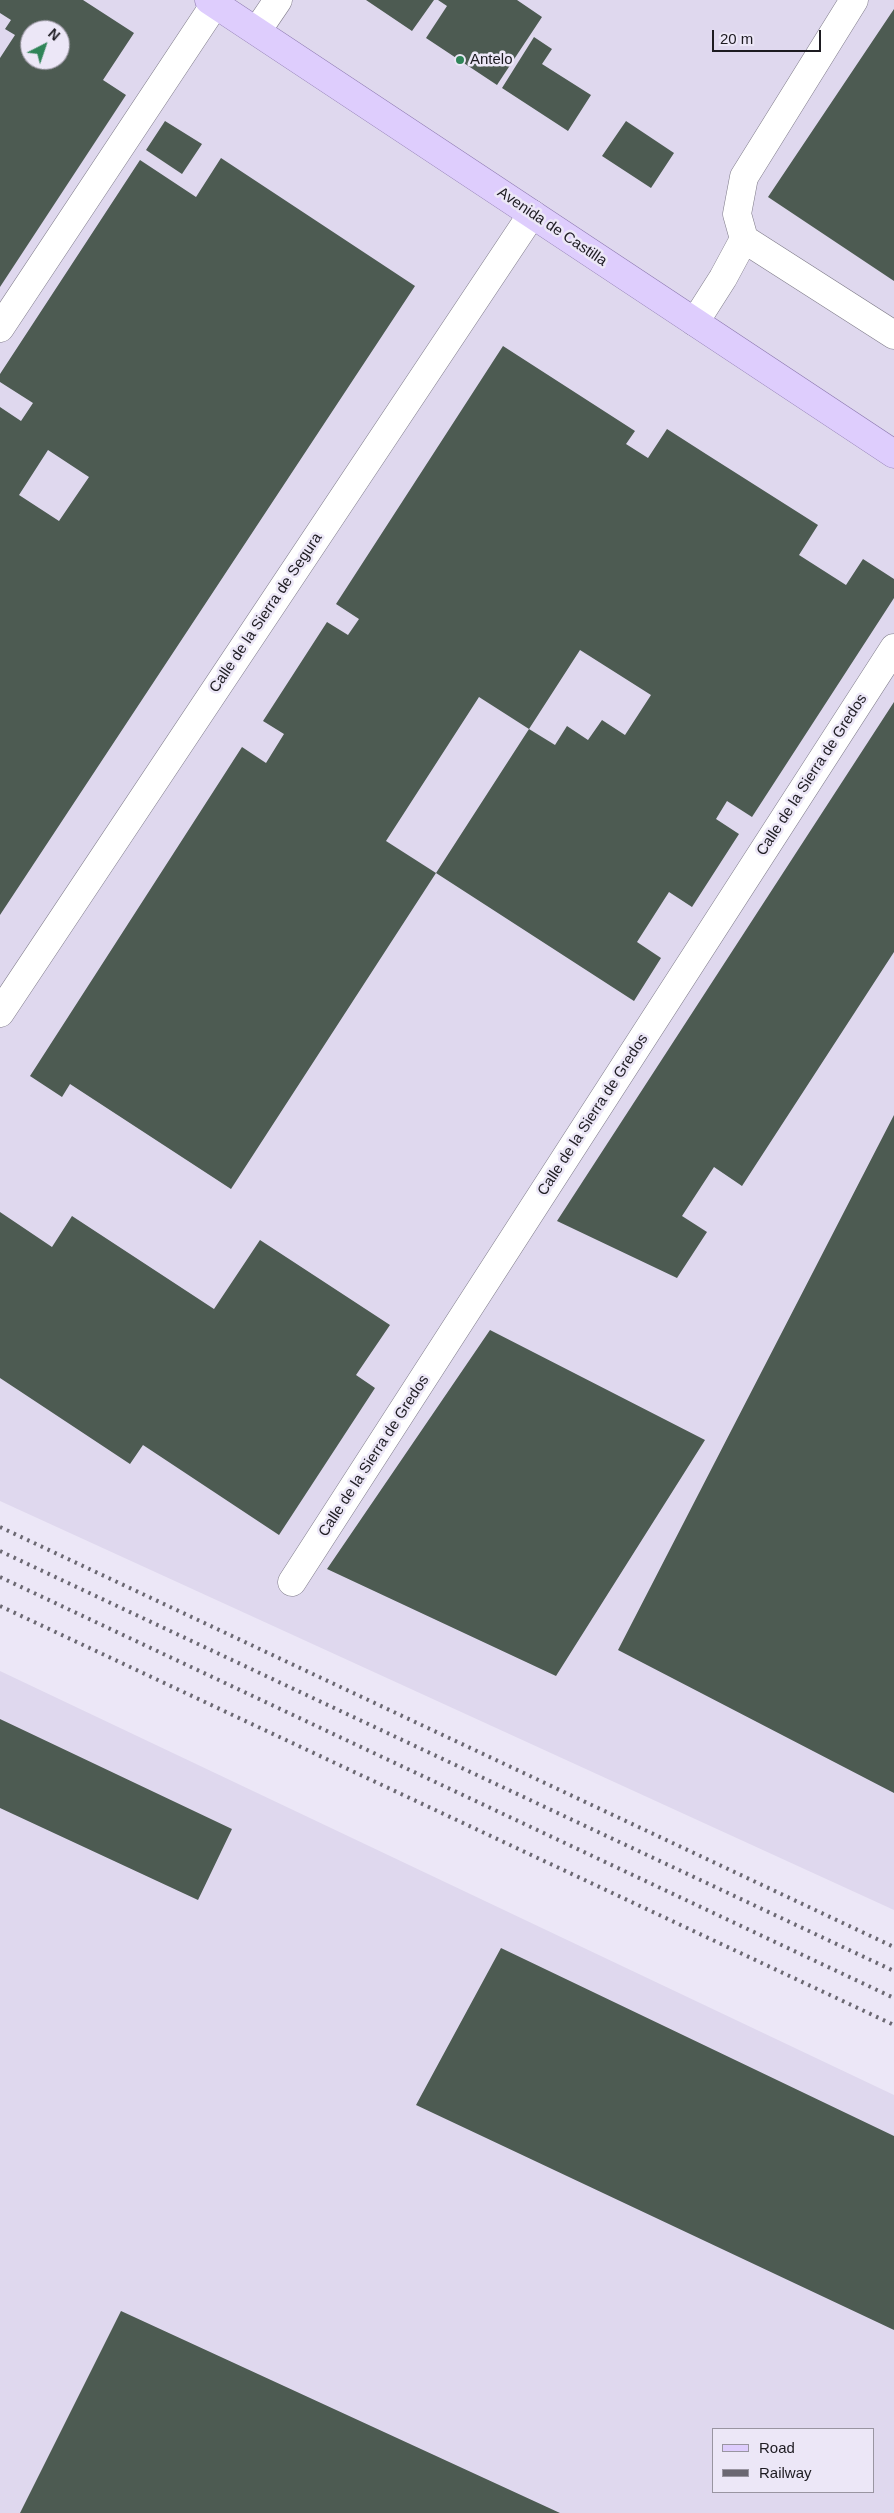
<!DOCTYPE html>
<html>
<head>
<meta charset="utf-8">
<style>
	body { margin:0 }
	#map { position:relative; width:894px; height:2513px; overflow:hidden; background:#ece7f7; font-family:Helvetica,sans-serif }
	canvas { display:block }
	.legend { position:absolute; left:712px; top:2428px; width:162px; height:65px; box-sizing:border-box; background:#ece7f7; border:1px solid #9995a1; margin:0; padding:6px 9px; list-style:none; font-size:15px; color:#1d1b21 }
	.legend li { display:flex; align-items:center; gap:10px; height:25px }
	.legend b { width:25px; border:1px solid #9995a1 }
	.north { position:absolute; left:20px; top:20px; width:50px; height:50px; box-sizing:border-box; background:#ece7f7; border:1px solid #9995a1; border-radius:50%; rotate:41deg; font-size:14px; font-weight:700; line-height:20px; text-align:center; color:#1d1b21 }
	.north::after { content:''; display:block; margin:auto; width:18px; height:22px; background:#2f8458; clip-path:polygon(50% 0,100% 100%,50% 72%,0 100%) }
	.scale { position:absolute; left:712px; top:30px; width:109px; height:22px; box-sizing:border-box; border:2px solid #1d1b21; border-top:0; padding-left:6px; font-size:15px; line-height:18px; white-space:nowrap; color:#1d1b21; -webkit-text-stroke:4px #ece7f7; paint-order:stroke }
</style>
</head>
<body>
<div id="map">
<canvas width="894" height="2513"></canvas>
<ul class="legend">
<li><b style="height:6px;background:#decdfd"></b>Road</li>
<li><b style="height:6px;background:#6b6872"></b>Railway</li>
</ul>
<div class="north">N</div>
<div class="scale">20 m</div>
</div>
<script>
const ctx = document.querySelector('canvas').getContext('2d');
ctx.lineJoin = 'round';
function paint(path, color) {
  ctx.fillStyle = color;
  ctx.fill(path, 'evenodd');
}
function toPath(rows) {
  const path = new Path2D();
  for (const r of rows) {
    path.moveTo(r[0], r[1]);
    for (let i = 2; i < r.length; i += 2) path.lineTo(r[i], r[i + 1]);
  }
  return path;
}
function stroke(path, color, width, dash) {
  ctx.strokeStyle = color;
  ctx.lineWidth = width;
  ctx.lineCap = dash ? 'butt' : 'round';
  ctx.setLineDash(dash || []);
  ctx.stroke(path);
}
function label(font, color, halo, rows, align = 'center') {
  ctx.font = font + ' Helvetica,sans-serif';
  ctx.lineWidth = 5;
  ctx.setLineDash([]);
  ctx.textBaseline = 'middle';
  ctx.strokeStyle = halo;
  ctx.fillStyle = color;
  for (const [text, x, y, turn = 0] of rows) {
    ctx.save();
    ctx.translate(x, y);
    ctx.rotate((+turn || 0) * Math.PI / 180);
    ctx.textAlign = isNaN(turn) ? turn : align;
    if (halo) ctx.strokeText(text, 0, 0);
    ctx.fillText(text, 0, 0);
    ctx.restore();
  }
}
paint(toPath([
	[0,0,894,0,894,1910,0,1501],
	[30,30,60,30,60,60,30,60],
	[0,1671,894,2095,894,2513,0,2513],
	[713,2429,873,2429,873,2492,713,2492]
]), '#dfd8ee');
paint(toPath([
	[0,0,83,0,134,33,103,80,126,95,0,287,0,58,15,35,5,29,11,20,0,13],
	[30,30,60,30,60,60,30,60],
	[366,0,434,0,412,31],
	[438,0,517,0,542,17,497,85,426,38,447,6],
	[894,9,894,281,768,197],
	[534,37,552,49,542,64,591,95,568,131,502,88],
	[165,121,202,144,182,174,146,150],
	[626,121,674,153,651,188,602,156],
	[221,158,415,286,0,915,0,407,21,421,33,403,0,382,0,374,140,160,196,197],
	[48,450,89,477,59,521,19,495],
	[503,346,635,431,626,444,648,458,667,429,706,454,818,525,799,555,846,585,863,559,894,579,894,598,752,817,727,801,716,819,739,834,692,907,669,892,637,942,661,958,634,1001,436,873,231,1189,70,1084,62,1097,30,1076,242,747,266,763,284,734,263,721,327,622,348,635,359,619,336,604],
	[580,650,651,695,625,735,602,720,588,740,567,726,555,745,529,729,436,873,386,841,479,697,529,729],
	[894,702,894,952,742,1186,714,1167,682,1216,707,1232,677,1278,557,1221],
	[894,1115,894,1793,618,1650],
	[0,1212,52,1247,72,1216,214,1309,260,1240,390,1325,356,1375,375,1388,279,1535,143,1445,130,1464,0,1378],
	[490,1330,705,1440,556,1676,327,1569],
	[0,1719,232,1829,198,1900,0,1808],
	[501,1948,894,2136,894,2330,416,2105],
	[121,2311,560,2513,20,2513]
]), '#4d5b52');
const minor = toPath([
	[257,31,278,0],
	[744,239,894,335],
	[695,322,723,278,744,239,737,214,744,177,854,0],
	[0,328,215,4],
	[0,1013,532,214],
	[292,1582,894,648]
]);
const major = toPath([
	[209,0,894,454]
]);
stroke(minor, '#7f7b89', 29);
stroke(major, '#8c79af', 29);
stroke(minor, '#fff', 28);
stroke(major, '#decdfd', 28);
stroke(toPath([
	[0,1527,894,1947],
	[0,1551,894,1971],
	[0,1577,894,1998],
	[0,1606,894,2025]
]), '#6b6872', 4, [2.5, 5]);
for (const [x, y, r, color] of [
	[460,60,5,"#2f8458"]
]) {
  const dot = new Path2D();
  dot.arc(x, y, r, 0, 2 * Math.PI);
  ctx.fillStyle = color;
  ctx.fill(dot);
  stroke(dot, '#ece7f7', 2);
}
label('15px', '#1d1b21', '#ece7f7', [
	["Antelo",470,60]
], 'left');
label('15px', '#1d1b21', '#ece7f7', [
	["Avenida de Castilla",552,227,34],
	["Calle de la Sierra de Segura",266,613,-56],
	["Calle de la Sierra de Gredos",812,775,-57],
	["Calle de la Sierra de Gredos",593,1115,-57],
	["Calle de la Sierra de Gredos",374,1456,-57]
]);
</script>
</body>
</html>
